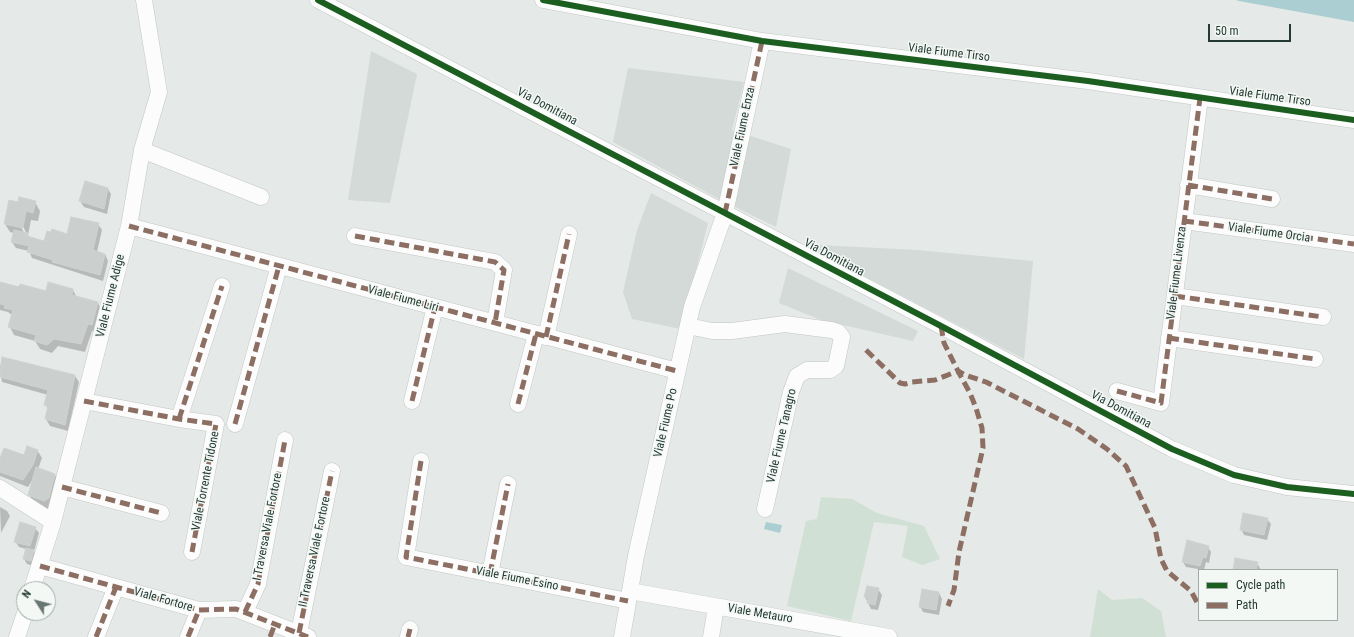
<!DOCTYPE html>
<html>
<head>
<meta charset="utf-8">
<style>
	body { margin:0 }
	#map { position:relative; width:1354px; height:637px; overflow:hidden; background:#e5e9e7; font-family:"Roboto Condensed",sans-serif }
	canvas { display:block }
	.legend { position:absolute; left:1198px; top:569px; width:140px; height:52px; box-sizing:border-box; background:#f3f8f5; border:1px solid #a1aca7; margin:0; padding:5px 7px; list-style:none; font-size:12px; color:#253a33 }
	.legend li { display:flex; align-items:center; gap:8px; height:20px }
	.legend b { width:20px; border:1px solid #a1aca7 }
	.north { position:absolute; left:16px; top:581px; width:40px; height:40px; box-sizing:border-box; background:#f3f8f5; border:1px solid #a1aca7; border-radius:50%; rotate:306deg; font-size:11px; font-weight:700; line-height:16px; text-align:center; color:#253a33 }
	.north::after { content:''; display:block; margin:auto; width:14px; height:18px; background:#687772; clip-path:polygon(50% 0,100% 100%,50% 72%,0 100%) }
	.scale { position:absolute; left:1208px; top:24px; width:83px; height:18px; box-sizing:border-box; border:2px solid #253a33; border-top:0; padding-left:5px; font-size:12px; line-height:14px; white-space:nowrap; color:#253a33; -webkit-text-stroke:3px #f3f8f5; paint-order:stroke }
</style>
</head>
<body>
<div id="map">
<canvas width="1354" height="637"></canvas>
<ul class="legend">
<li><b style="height:5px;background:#1b5e20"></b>Cycle path</li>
<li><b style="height:5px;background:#8d6e63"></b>Path</li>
</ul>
<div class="north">N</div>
<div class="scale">50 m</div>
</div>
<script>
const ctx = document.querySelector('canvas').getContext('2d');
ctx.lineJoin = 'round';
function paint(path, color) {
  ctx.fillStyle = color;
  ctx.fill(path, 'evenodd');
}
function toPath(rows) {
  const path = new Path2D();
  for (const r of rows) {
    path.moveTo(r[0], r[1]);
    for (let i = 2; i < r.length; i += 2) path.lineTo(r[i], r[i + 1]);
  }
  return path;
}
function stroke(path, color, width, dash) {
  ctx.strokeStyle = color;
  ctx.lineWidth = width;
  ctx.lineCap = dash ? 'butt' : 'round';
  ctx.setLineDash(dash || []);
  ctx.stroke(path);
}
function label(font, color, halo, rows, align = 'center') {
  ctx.font = font + ' "Roboto Condensed",sans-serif';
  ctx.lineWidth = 3;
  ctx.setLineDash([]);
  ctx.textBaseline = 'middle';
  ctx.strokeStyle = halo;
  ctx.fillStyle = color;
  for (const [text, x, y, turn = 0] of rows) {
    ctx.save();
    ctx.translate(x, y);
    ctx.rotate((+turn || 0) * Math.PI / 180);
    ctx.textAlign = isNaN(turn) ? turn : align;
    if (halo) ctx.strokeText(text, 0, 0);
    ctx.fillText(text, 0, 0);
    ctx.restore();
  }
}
paint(toPath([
	[371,51,417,74,390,203,348,200],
	[628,68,744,82,732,130,791,149,776,227,721,200,613,142],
	[651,193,708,223,681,329,632,319,623,292,637,230],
	[818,245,917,250,1033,261,1024,359,816,251],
	[788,268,918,331,913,341,821,320,779,303]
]), '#d3dad7');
paint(toPath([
	[821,497,852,499,877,513,924,526,940,559,922,565,902,557,908,526,874,522,851,621,787,606,806,521,817,519],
	[1098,589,1112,600,1142,598,1161,611,1166,637,1090,637]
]), '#d0e0d4');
paint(toPath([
	[1236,0,1354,0,1354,22,1239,1],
	[766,522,782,525,780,533,764,529]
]), '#abced2');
paint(toPath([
	[108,189,111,194,107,214,84,207,80,201],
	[35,202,40,211,38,221,31,220,28,235,29,238,45,243,98,224,102,230,97,252,105,254,108,261,103,281,32,258,29,251,16,248,12,242,14,233,10,232,5,224,18,203],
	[21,223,27,234,25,234,19,224],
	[0,283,47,292,73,290,77,298,98,303,102,311,97,332,92,331,85,352,58,346,52,353,40,349,35,341,14,335,10,327,13,316,8,312,0,310],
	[2,358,75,376,79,382,68,431,50,426,46,419,48,410,46,405,48,395,2,382,0,368],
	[37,450,42,458,38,469,55,475,60,484,49,509,34,503,29,494,33,479,28,487,0,476,0,461,24,456],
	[0,507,7,511,10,516,1,533],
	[1267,519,1271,524,1267,540,1244,535,1241,529],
	[35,528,39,533,34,551,37,557,34,566,27,564,24,559,26,549,19,547,15,541],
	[1208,547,1211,552,1209,563,1206,562,1204,570,1186,567,1183,562],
	[1257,563,1261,570,1234,570],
	[878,589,882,595,878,610,871,609,865,597],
	[939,593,942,599,939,615,923,612,920,606]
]), '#0003');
const building = toPath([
	[85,181,108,188,104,209,79,201,85,181],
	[19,197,36,201,33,213,26,211,23,228,4,224,9,200,18,202,19,197],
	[71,217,99,223,93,250,105,254,100,275,52,262,53,260,27,252,29,246,11,242,14,230,28,233,27,236,44,241,47,231,51,232,52,229,67,234,71,217],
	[0,282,19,287,20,284,46,291,48,282,73,289,72,295,98,302,92,325,88,324,81,344,54,339,47,345,34,341,36,335,8,327,13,310,4,308,5,305,0,304,0,282],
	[2,357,75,375,65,425,45,419,48,406,44,405,48,390,0,377,2,357],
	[27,446,38,450,33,465,23,480,0,472,0,458,4,448,24,455,27,446],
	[36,467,55,474,49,498,44,501,28,495,36,467],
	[1243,513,1268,518,1264,535,1240,530,1243,513],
	[20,522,36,527,30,546,14,542,20,522],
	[1187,540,1209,546,1206,558,1203,557,1200,566,1182,562,1187,540],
	[26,548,34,550,31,561,23,559,26,548],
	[1235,558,1258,562,1256,570,1233,570,1235,558],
	[867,586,879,588,875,605,867,603,868,598,864,597,867,586],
	[922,589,939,592,936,610,919,607,922,589]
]);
paint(building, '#cbd0ce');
stroke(building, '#ced2d0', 1);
const minor = toPath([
	[318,0,941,326,1172,449,1234,475,1287,487,1354,494],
	[543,0,762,41,1088,81,1354,120],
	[142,150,261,197],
	[1188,185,1272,199],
	[1184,221,1354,244],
	[129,226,677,371],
	[355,236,495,262,504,270,495,323],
	[1175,296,1323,317],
	[688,326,712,331,732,331,785,324,831,330,838,332,842,337,836,366,830,370,807,370,797,376,791,392,765,509],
	[546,337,569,234],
	[1169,338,1315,359],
	[1117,391,1161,403,1200,98],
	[84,401,179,419,216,424,192,552],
	[412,401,435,307],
	[518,404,536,334],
	[179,419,222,286],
	[235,424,279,266],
	[421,461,406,557,628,601],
	[62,487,161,513],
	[0,488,53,522],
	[40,566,199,610,236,609,308,637],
	[490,574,508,484],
	[32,589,53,522,84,401,129,226,142,150,159,92,144,0],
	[630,591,889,637],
	[245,612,258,584,285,440],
	[299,633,332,471],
	[17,637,25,613],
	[96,637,116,587],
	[188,637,199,610],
	[408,637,410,629],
	[622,637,636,556,692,307,725,213,762,41],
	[711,637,716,607]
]);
stroke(minor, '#c2c6c4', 17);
stroke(minor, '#fbfcfb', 16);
stroke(toPath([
	[1188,185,1272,199],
	[725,213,762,41],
	[1184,221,1354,244],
	[129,226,677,371],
	[355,236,495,262,504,270,495,323],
	[1175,296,1323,317],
	[941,326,944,343,958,371,965,375,986,382,1078,429,1107,449,1126,466,1155,528,1161,559,1167,571,1191,591,1199,606],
	[546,337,569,234],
	[1169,338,1315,359],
	[866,350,900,383,905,384,912,382,935,380,958,371,970,393,976,408,982,428,983,448,959,552,954,590,948,606],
	[1117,391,1161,403,1200,98],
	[84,401,179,419,216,424,192,552],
	[412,401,435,307],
	[518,404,536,334],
	[179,419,222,286],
	[235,424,279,266],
	[421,461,406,557,628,601],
	[62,487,161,513],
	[40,566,199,610,236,609,308,637],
	[490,574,508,484],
	[245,612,258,584,285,440],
	[299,633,332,471],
	[96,637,116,587],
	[188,637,199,610],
	[270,637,275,624],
	[408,637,410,629]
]), '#8d6e63', 5, [10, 5]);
stroke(toPath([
	[318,0,941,326,1172,449,1234,475,1287,487,1354,494],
	[543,0,762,41,1088,81,1354,120]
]), '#1b5e20', 6);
label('12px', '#253a33', '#f3f8f5', [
	["Viale Fiume Tirso",949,53,7],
	["Viale Fiume Tirso",1270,97,8],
	["Via Domitiana",547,107,28],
	["Viale Fiume Enza",743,127,-78],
	["Viale Fiume Orcia",1269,233,8],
	["Via Domitiana",834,258,28],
	["Viale Fiume Livenza",1177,273,-83],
	["Viale Fiume Adige",111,296,-76],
	["Viale Fiume Liri",403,299,15],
	["Via Domitiana",1121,410,28],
	["Viale Fiume Po",666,423,-77],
	["Viale Fiume Tanagro",782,436,-77],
	["Viale Torrente Tidone",206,481,-79],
	["I Traversa Viale Fortore",268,527,-79],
	["II Traversa Viale Fortore",315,552,-78],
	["Viale Fiume Esino",517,579,11],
	["Viale Fortore",163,600,16],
	["Viale Metauro",760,614,10]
]);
</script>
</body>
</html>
